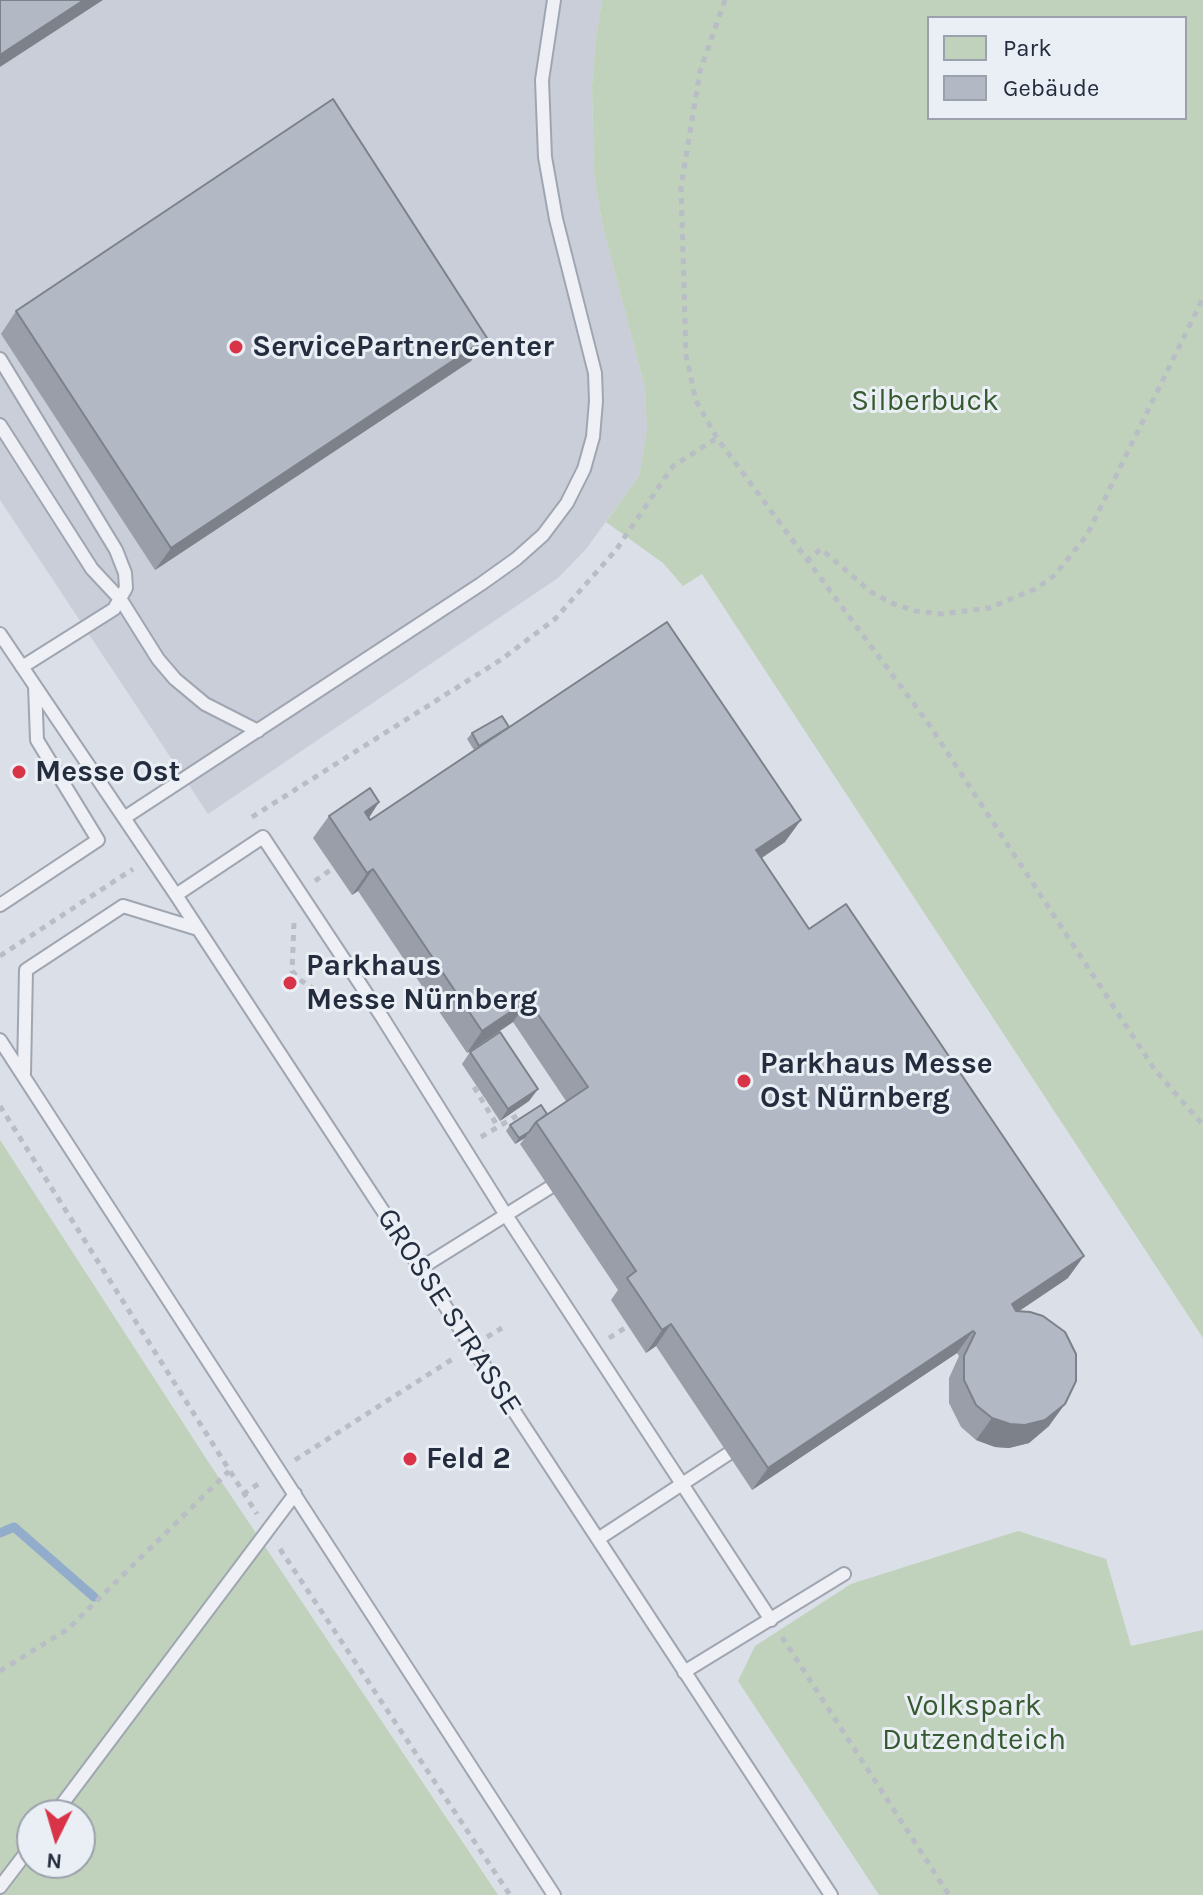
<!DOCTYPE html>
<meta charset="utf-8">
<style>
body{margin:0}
#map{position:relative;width:1203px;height:1895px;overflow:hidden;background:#dbdfe7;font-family:Karla,sans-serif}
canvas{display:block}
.legend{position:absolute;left:927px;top:16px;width:260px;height:104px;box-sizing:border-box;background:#eaeef5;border:2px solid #9ba1ac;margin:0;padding:10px 14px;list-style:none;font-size:24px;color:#242d3e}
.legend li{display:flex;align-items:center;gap:16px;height:40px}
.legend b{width:40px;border:2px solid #9ba1ac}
.north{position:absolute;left:16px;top:1799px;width:80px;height:80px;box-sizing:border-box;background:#eaeef5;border:2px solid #9ba1ac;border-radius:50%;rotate:185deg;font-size:22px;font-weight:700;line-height:32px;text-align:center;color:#242d3e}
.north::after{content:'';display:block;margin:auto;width:28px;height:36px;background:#d93347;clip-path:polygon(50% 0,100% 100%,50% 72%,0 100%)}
</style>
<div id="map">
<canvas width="1203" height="1895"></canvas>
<ul class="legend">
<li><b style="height:22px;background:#c0d2bb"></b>Park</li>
<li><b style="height:22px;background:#b2b8c4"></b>Gebäude</li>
</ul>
<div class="north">N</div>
</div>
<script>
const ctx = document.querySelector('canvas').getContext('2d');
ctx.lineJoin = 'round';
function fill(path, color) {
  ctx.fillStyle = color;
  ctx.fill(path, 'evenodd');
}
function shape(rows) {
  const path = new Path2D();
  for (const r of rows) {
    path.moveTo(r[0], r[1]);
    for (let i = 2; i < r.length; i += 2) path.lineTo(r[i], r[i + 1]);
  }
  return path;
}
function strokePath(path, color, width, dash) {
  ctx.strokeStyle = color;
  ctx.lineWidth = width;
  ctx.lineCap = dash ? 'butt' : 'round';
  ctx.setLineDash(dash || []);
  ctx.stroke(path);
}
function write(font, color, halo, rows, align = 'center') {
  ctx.font = font + ' Karla,sans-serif';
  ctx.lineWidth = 6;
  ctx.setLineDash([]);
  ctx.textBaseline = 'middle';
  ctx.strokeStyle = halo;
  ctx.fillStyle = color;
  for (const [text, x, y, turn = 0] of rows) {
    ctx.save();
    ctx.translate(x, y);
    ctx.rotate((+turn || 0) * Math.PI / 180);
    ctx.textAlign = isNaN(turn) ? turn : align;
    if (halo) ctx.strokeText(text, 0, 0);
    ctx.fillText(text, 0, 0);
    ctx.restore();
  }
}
fill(shape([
 [0,0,602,0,596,38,592,86,594,174,602,223,645,388,647,430,639,476,586,549,558,578,208,814,0,500]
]), '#c9ced9');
fill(shape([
 [602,0,1203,0,1203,1338,702,574,683,586,663,563,606,522,639,476,647,430,645,388,602,223,594,174,592,86,596,38],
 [929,18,1185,18,1185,118,929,118],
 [0,1140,209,1463,498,1895,0,1895],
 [32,1815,80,1815,80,1863,32,1863],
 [1018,1531,1106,1559,1131,1646,1203,1630,1203,1895,879,1895,738,1681,755,1646,851,1584]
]), '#c0d2bb');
strokePath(shape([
 [0,1533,14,1527,94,1597]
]), '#92accb', 9);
const service = shape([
 [0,359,116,550,125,573,126,588,114,609,22,667],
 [0,425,92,569,121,600,158,659,175,679,205,704,258,731],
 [0,634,176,895,831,1895],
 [124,818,481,584,516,559,543,535,567,503,584,469,593,437,596,401,595,373,556,219,545,157,542,80,554,0],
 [176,895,263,837,382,1017,506,1215,771,1620],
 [0,905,98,840,37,740,35,686],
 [0,1040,554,1895],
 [24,1074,26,970,123,906,198,929],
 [421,1268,549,1188],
 [598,1539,728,1454],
 [684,1672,844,1574],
 [54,1815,295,1494],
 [0,1887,32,1845]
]);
strokePath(service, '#a0a6b1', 16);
strokePath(shape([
 [725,0,700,71,681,187,686,355,696,401,717,438,928,723,1155,1070,1203,1125],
 [806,561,821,549,871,592,894,604,916,611,941,614,989,608,1035,589,1054,576,1087,535,1203,298],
 [252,817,502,659,555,619,616,550,673,466,717,438],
 [315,881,333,868],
 [294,923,292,971,300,980,317,991,348,1003],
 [0,956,133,869],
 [474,1087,498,1127],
 [0,1106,257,1514],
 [481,1137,518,1115],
 [487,1337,502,1328],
 [609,1338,628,1326],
 [295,1460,454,1358],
 [243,1494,263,1481],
 [280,1549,510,1895],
 [782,1637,949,1895],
 [0,1671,68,1629,229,1471]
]), '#b9bdc5', 5, [6, 6]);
strokePath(service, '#eef0f5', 12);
fill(shape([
 [16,311,487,338,471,361,155,570,1,334],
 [509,727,785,842,762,858,809,929,1068,1278,1019,1311,1049,1426,1029,1443,1009,1448,995,1447,976,1440,961,1427,949,1403,949,1378,959,1356,957,1353,752,1490,656,1346,646,1353,611,1300,618,1290,520,1144,525,1138,515,1144,506,1131,510,1125,547,1114,566,1101,513,1022,467,1053,358,891,352,895,313,838,329,816,379,802,369,818,370,820,474,750,467,739,472,733],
 [470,1052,538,1089,529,1101,500,1121,462,1064]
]), '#999ea9');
fill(shape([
 [84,0,103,0,0,67,0,55],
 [487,338,471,361,155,570,171,548],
 [379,802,364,825,365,812],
 [801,820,785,842,740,872,756,850],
 [373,869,358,891,352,895,367,873],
 [528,1000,513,1022,467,1053,482,1031],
 [538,1089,529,1101,500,1121,508,1109],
 [529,1132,525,1138,515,1144,519,1138],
 [1084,1256,1068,1278,997,1326,1012,1304],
 [671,1324,656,1346,646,1353,662,1330],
 [973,1331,957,1353,752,1490,768,1468],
 [1065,1404,1049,1426,1029,1443,1009,1448,995,1447,976,1440,992,1418]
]), '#7d8189');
const building = shape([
 [0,0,84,0,0,55,0,0],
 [333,99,487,338,171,548,16,311,333,99],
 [667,622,801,820,756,850,809,929,846,904,1084,1256,1012,1304,1016,1311,1030,1312,1043,1316,1065,1332,1076,1354,1076,1381,1065,1404,1045,1420,1025,1425,1010,1424,992,1418,976,1405,964,1380,964,1356,975,1333,973,1331,768,1468,671,1324,662,1330,644,1303,627,1278,636,1271,536,1122,588,1087,528,1000,482,1031,373,869,367,873,329,816,370,788,379,802,365,812,370,820,667,622],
 [502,716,509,727,479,746,472,733,502,716],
 [500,1032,538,1089,508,1109,470,1052,500,1032],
 [541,1105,547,1114,536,1122,529,1132,519,1138,510,1125,541,1105]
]);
fill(building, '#b2b8c4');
strokePath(building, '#7d8189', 2);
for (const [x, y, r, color] of [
 [236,347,8,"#d93347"],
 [19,772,8,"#d93347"],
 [290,983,8,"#d93347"],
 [744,1081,8,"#d93347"],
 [410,1459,8,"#d93347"]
]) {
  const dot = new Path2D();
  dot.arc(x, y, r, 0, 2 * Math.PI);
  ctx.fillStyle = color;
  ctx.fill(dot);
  strokePath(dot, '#eaeef5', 3);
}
write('bold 30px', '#242d3e', '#eaeef5', [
 ["ServicePartnerCenter",252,347],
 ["Messe Ost",35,772],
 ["Parkhaus",306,966],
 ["Messe Nürnberg",306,1000],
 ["Parkhaus Messe",760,1064],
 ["Ost Nürnberg",760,1098],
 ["Feld 2",426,1459]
], 'left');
write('30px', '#375b30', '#eaeef5', [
 ["Silberbuck",925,401],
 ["Volkspark",974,1706],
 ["Dutzendteich",974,1740]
]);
write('30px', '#242d3e', '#eaeef5', [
 ["GROSSE STRASSE",449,1312,57]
]);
</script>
